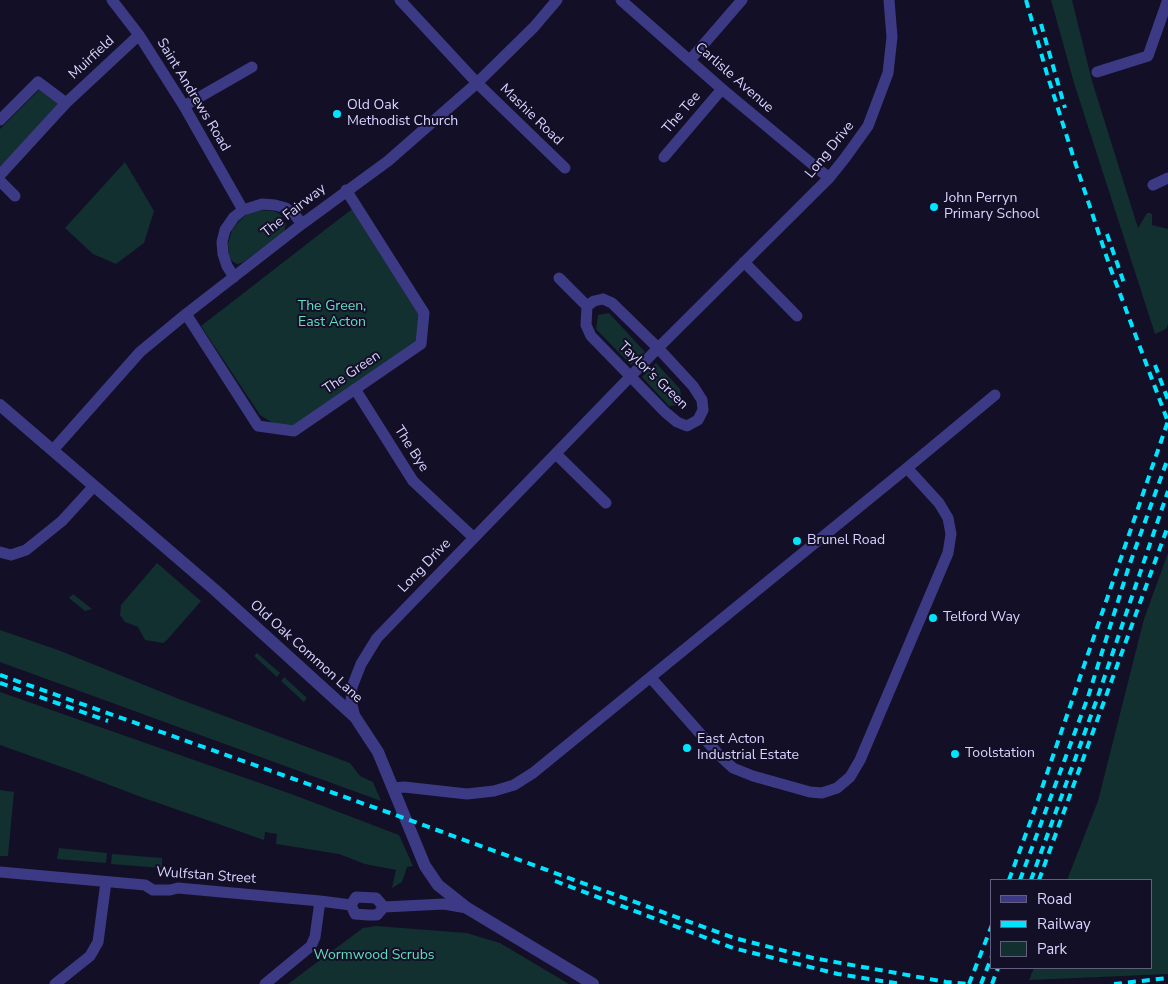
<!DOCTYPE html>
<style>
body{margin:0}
#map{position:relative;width:1168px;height:984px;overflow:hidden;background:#130f26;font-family:"Nunito Sans",sans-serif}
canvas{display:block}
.legend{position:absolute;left:990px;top:879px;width:162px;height:90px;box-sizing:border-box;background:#130f26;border:1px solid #625e7d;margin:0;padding:6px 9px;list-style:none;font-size:15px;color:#d9d4ff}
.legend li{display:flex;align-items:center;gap:10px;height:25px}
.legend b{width:25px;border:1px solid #625e7d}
</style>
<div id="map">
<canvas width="1168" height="984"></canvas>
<ul class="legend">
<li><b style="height:6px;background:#3d3a85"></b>Road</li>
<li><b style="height:6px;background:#00e5ff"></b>Railway</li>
<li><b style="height:14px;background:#12302f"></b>Park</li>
</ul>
</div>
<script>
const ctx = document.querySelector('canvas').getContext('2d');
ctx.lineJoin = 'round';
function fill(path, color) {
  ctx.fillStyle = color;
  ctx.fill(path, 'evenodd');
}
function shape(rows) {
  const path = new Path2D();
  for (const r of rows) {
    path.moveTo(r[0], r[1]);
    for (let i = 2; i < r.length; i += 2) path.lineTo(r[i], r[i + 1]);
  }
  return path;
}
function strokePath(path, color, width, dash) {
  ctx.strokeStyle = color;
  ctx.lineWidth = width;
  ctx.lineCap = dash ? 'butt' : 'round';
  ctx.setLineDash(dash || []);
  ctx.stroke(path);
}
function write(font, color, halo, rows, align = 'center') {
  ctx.font = font + ' "Nunito Sans",sans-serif';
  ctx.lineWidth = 4;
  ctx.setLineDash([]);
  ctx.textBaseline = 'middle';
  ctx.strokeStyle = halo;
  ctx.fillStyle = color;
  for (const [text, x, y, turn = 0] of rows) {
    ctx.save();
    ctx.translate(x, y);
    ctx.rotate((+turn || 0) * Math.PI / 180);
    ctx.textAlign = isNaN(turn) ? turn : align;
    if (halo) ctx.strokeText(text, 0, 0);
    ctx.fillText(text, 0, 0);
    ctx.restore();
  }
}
fill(shape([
 [1051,0,1072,0,1092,81,1138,228,1147,213,1150,213,1152,214,1152,225,1168,229,1168,325,1166,329,1155,334,1074,83],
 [39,90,60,104,0,167,0,129],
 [125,162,154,211,144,243,116,264,93,254,65,228],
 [352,209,421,318,419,344,294,426,279,427,260,415,201,326],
 [260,210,274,211,280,214,286,224,284,232,242,263,237,264,232,261,229,256,228,244,232,230,240,220,250,212],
 [609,313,645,352,631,365,596,329,598,315],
 [656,363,680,389,683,405,669,406,642,377],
 [1168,553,1168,974,1029,980,1034,968,1152,968,1152,880,1067,880,1098,801,1144,619],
 [157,563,201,601,167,640,163,643,145,640,138,627,125,622,120,615,121,605],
 [73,594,92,609,85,611,69,598],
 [0,630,58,650,179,699,350,763,360,776,373,782,381,801,0,662],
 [257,653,280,673,277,677,254,656],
 [284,677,307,698,304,702,281,681],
 [0,692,294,795,399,835,413,866,407,867,402,882,392,888,396,870,365,864,339,854,276,844,277,834,265,832,264,840,141,797,73,771,0,745],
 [0,790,14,792,8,856,0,856],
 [59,848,107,853,106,863,57,859],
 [112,854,162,858,162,868,111,864],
 [376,926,467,933,483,938,500,943,569,984,288,984,363,928]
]), '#12302f');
strokePath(shape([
 [112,0,139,35,184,106,243,210],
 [400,0,477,83,565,168],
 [621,0,722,89,829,178],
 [690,60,742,0],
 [1097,72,1148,56,1167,2],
 [184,106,252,67],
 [0,120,38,82,66,103],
 [664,157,722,89],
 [0,175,66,103,139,35],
 [0,181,15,196],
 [1153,185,1168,178],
 [744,262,797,316],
 [234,277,227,266,223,254,222,242,225,230,234,217,243,210,262,204,275,205,286,208,295,215,302,224],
 [559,278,587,306],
 [603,299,612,303,658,348,693,386,702,400,703,410,698,420,687,426,677,422,665,412,591,336,586,325,587,306,594,301,603,299],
 [186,314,258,426,294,431,421,344,424,313,346,190],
 [355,389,413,481,473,537],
 [53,450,140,352,186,314,302,224,388,161,477,83,534,27,557,0],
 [556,454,606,503],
 [0,552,11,555,26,550,62,521,94,486],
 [651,678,720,756,733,768,753,776,810,792,822,793,837,788,850,777,860,760,948,553,951,534,948,518,939,503,907,468],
 [355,717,351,701,352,687,361,664,377,638,658,348,829,178,845,158,868,126,888,73,892,37,889,0],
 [393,788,404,787,467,794,494,791,514,785,533,773,907,468,995,395],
 [0,872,145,885,153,890,170,890,178,888,320,901,351,905],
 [351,905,355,914,368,915,377,915,384,907,444,904,467,908],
 [351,905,356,897,376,898,384,907],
 [55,984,90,956,98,942,106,882],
 [265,984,311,946,315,937,320,901]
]), '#3d3a85', 11);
strokePath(shape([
 [0,405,215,590,355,717,378,752,425,866,438,885,467,908,593,984]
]), '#3d3a85', 12);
strokePath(shape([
 [1026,0,1047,74,1075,162,1110,267,1168,422],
 [1041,24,1065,108],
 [1107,234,1125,286],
 [1155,365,1168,400],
 [0,675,390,813,734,938,813,958,946,982,967,984],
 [0,683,108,721],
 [1009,880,1031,820,1168,421],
 [1020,880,1088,697,1129,566,1168,458],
 [1031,880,1097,699,1168,491],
 [1039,880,1168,526],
 [555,881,733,948,838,974,901,984],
 [969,984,992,925],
 [981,984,992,956],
 [992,984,998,968],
 [1114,984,1168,978]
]), '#00e5ff', 4, [8, 6]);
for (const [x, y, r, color] of [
 [337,114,5,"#00e5ff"],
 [934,207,5,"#00e5ff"],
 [797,541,5,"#00e5ff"],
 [933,618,5,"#00e5ff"],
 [687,748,5,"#00e5ff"],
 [955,754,5,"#00e5ff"]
]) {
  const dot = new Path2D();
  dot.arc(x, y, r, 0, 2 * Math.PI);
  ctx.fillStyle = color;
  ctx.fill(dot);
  strokePath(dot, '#130f26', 2);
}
write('14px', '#d9d4ff', '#130f26', [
 ["Muirfield",92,58,-43],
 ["Carlisle Avenue",734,78,41],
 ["Saint Andrews Road",193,95,59],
 ["The Tee",682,113,-49],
 ["Mashie Road",531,115,44],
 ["Long Drive",830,150,-51],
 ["The Fairway",294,211,-38],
 ["The Green",352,373,-34],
 ["Taylor's Green",653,376,44],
 ["The Bye",411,449,57],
 ["Long Drive",425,566,-46],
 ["Old Oak Common Lane",306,652,42],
 ["Wulfstan Street",206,876,4]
]);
write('14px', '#d9d4ff', '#130f26', [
 ["Old Oak",347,106],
 ["Methodist Church",347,122],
 ["John Perryn",944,199],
 ["Primary School",944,215],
 ["Brunel Road",807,541],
 ["Telford Way",943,618],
 ["East Acton",697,740],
 ["Industrial Estate",697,756],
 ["Toolstation",965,754]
], 'left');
write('14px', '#5fe0c0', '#130f26', [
 ["The Green,",332,307],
 ["East Acton",332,323],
 ["Wormwood Scrubs",374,956]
]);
</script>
